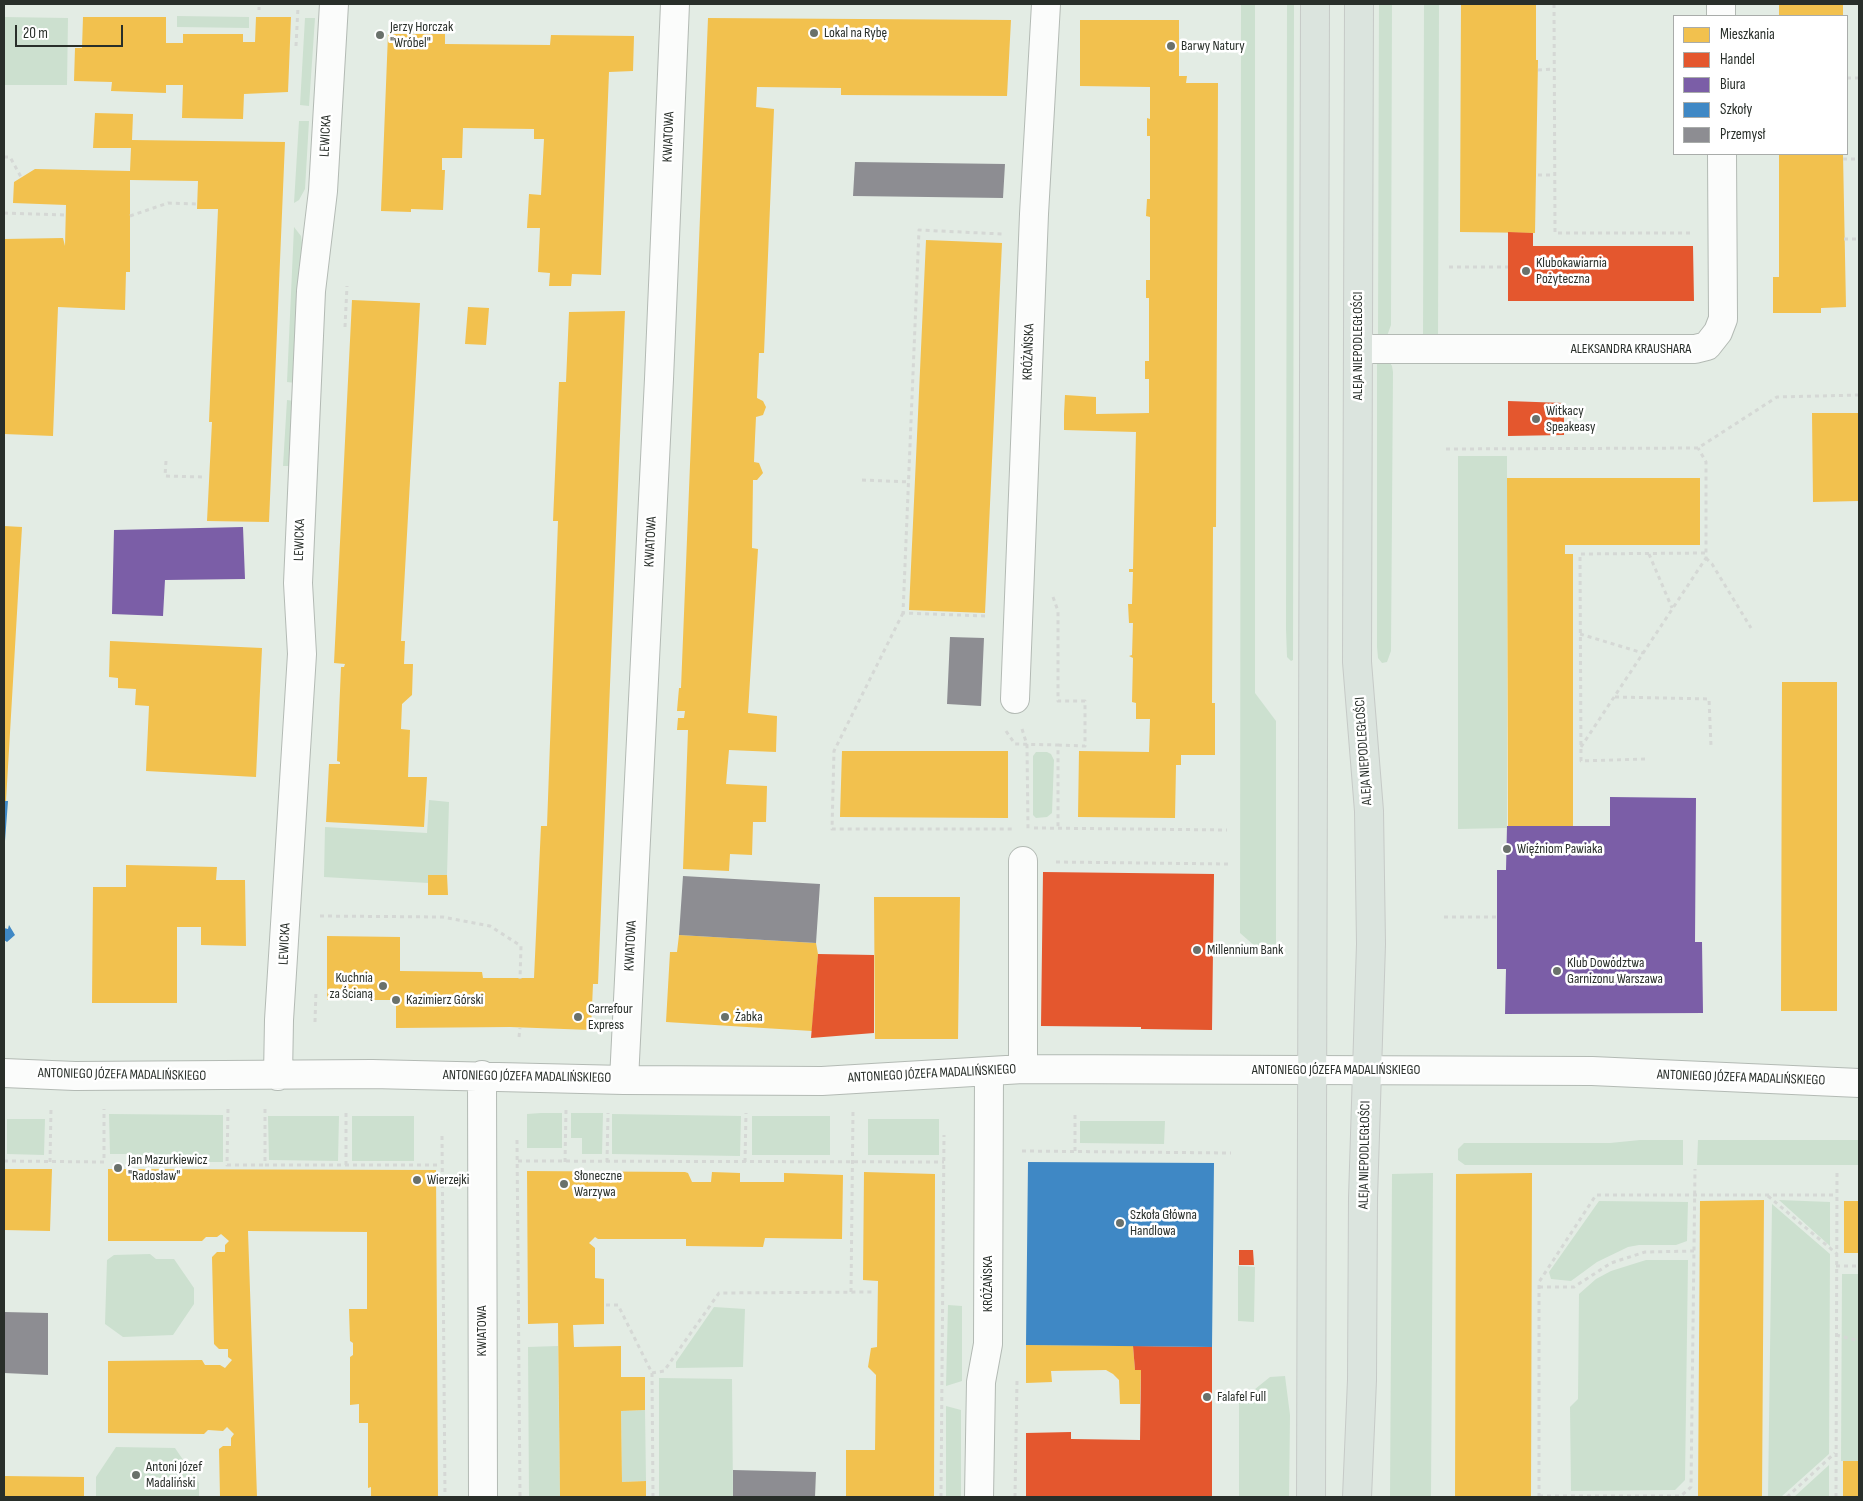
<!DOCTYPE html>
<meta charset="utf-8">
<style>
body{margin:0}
#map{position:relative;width:1863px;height:1501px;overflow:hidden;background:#e3ece4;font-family:"Sofia Sans Condensed",sans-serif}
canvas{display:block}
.frame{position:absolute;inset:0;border:5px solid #292f2a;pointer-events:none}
.legend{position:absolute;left:1673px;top:15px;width:175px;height:140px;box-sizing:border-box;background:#fff;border:1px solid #a9acaa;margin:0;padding:6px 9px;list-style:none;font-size:15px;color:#292f2a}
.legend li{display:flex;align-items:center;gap:10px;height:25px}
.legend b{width:25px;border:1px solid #a9acaa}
.scale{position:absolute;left:15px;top:25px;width:108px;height:22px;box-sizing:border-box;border:2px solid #292f2a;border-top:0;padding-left:6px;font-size:15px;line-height:18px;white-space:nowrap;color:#292f2a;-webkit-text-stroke:4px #fff;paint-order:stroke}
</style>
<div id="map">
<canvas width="1863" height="1501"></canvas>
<div class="frame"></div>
<ul class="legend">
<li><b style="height:14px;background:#f2c14e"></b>Mieszkania</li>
<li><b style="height:14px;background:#e4572e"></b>Handel</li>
<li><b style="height:14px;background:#7b5ea7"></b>Biura</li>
<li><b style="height:14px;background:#3f88c5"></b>Szkoły</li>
<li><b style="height:14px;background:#8d8d92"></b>Przemysł</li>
</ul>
<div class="scale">20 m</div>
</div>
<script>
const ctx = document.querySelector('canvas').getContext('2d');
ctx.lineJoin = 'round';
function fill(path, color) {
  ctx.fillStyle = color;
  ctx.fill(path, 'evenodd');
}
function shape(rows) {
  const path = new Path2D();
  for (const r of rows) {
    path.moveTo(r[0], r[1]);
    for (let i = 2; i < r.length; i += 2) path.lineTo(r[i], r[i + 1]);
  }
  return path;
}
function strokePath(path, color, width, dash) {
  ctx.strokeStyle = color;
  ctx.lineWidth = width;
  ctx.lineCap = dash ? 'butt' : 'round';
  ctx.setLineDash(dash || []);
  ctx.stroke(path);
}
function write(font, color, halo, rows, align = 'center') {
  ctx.font = font + ' "Sofia Sans Condensed",sans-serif';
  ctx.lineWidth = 5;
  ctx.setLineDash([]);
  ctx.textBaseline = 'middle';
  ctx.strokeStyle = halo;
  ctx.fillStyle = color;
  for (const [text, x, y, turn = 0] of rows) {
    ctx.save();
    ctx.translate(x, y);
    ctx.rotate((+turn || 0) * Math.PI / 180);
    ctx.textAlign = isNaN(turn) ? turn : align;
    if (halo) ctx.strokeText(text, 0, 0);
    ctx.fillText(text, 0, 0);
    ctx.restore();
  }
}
fill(shape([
 [1241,4,1255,4,1255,693,1276,721,1276,947,1256,947,1240,933],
 [1287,4,1294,4,1293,660,1291,661,1287,657,1286,629],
 [1379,4,1392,4,1391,325,1387,336,1381,338,1378,334],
 [1424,4,1439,4,1438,337,1423,337],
 [177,16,249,17,249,28,177,27],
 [4,17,68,18,67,85,4,85],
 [305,18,315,18,309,106,300,105],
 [299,121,309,121,305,189,299,200,294,203],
 [294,227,301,236,302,243,295,383,287,382],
 [1377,361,1389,361,1392,366,1393,372,1391,651,1387,662,1382,663,1378,658,1377,647],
 [287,400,294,401,291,466,283,466],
 [1458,456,1507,456,1507,828,1458,829],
 [1036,752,1047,752,1051,754,1054,760,1052,813,1047,817,1036,818,1033,815,1033,756],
 [429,800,449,802,447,875,428,875,428,883,324,877,325,827,427,833],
 [541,1113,562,1113,562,1148,527,1148,527,1114],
 [571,1113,603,1113,602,1154,582,1154,582,1138,571,1138],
 [109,1114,223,1115,223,1162,127,1162,127,1154,110,1154],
 [612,1114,741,1116,740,1156,612,1154],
 [268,1116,339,1116,338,1161,269,1160],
 [352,1116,414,1116,414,1161,352,1161],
 [752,1116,830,1116,830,1155,752,1155],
 [7,1119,45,1119,44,1155,7,1154],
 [868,1119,939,1119,939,1155,868,1155],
 [1080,1121,1165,1121,1164,1144,1080,1143],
 [1640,1140,1683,1140,1683,1165,1465,1165,1458,1160,1458,1149,1464,1143,1610,1143],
 [1698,1140,1859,1140,1859,1165,1697,1165],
 [1433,1173,1431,1497,1390,1497,1392,1174],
 [1779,1200,1830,1202,1830,1246],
 [1599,1201,1688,1202,1687,1241,1676,1245,1639,1245,1628,1247,1597,1262,1571,1281,1551,1279,1549,1272],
 [1772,1204,1830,1254,1829,1454,1781,1497,1768,1497],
 [150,1254,156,1259,174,1259,194,1288,194,1304,173,1335,123,1337,105,1324,107,1260,114,1255],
 [1646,1260,1688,1260,1685,1480,1675,1490,1571,1491,1570,1407,1578,1399,1579,1294,1596,1279,1611,1271],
 [1238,1266,1255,1267,1254,1322,1238,1321],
 [1842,1274,1859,1274,1859,1461,1841,1461],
 [948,1305,962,1306,962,1381,946,1386],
 [714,1307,745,1309,743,1367,676,1368,676,1362],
 [558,1346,560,1497,529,1497,528,1347],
 [1285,1376,1290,1415,1289,1497,1239,1497,1239,1402,1270,1377],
 [659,1378,732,1379,733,1497,659,1497],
 [946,1406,961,1410,961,1497,946,1497],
 [645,1410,646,1481,622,1482,621,1411],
 [116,1447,175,1448,199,1483,199,1497,96,1497,96,1477],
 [1829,1465,1829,1497,1794,1497]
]), '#cce0cf');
fill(shape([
 [1461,4,1536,4,1536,60,1538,60,1535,233,1460,232],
 [1779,4,1843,4,1843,16,1779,16],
 [83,17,166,17,166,43,183,43,183,34,243,34,243,42,255,42,256,17,291,17,288,92,244,94,243,119,182,118,183,85,166,85,166,93,111,91,112,82,74,81,75,48,82,48],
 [708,18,1011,20,1007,96,841,95,841,88,757,87,756,107,774,109,764,353,759,353,757,398,763,401,766,407,763,415,756,417,755,438,754,462,759,463,763,473,757,480,753,480,752,548,758,549,748,713,777,716,776,752,729,750,726,784,767,786,766,822,753,822,752,855,730,854,729,871,683,869,688,730,677,730,678,718,684,718,685,711,677,711,679,688,681,688],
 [1080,20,1179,20,1179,76,1187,76,1186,83,1218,83,1216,527,1213,527,1212,703,1215,703,1215,755,1181,755,1181,765,1176,765,1175,818,1078,817,1079,751,1149,752,1150,719,1136,719,1136,703,1132,702,1133,658,1129,656,1132,655,1133,623,1129,623,1128,604,1132,604,1133,572,1129,572,1129,569,1133,569,1136,432,1064,430,1064,414,1065,395,1096,397,1096,414,1149,413,1149,379,1145,379,1145,361,1149,361,1149,298,1146,298,1146,280,1150,280,1150,217,1146,216,1147,199,1150,199,1150,136,1147,136,1147,118,1150,119,1150,87,1080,86],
 [388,34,445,34,445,44,550,45,551,35,634,36,633,71,609,72,601,275,572,274,571,286,549,286,550,273,538,272,540,228,527,228,529,194,541,195,544,139,534,139,534,129,463,128,462,158,442,158,442,170,445,170,443,210,411,209,411,212,381,211],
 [95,113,133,114,132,140,285,142,269,522,207,521,212,422,209,422,218,209,197,209,198,181,130,180,130,272,126,272,125,310,58,307,53,436,4,434,4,239,63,238,65,246,66,205,13,203,14,182,35,169,130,171,131,148,93,148],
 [1779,154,1843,154,1846,307,1821,308,1821,313,1773,313,1773,277,1779,277],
 [926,240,1002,243,985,613,909,610],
 [352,300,420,303,401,641,405,641,404,664,413,664,412,695,402,704,401,729,410,730,408,777,427,777,424,827,326,822,329,764,340,764,340,762,337,761,341,667,344,667,345,664,334,663],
 [468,307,489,308,486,345,465,344],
 [625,311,598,984,593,984,591,1030,510,1027,396,1028,396,1000,327,1000,327,936,400,937,400,971,482,972,483,978,534,978,541,826,547,826,558,521,553,521,559,382,566,382,569,312],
 [1812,413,1859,413,1859,501,1813,502],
 [1507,478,1700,478,1700,545,1565,545,1565,554,1573,554,1573,827,1508,826],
 [4,526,22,527,6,801,4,801],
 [110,641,262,648,256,777,146,771,149,706,135,705,136,689,118,688,118,678,109,677],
 [1782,682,1837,682,1837,1011,1781,1011],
 [842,751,1008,751,1008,818,840,817],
 [126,865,217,867,216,880,245,880,246,946,201,945,201,927,177,927,177,1003,92,1003,93,887,126,887],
 [428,875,447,875,448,895,428,895],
 [874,897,960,897,958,1039,875,1039],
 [679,935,816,943,818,954,812,1031,666,1022,670,952,677,952],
 [4,1169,52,1169,50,1231,4,1230],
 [108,1169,436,1170,438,1497,371,1497,371,1487,368,1488,368,1423,359,1423,359,1404,350,1405,350,1357,353,1355,353,1343,350,1341,349,1309,367,1309,367,1232,248,1231,257,1497,220,1497,219,1449,223,1446,231,1446,231,1438,234,1434,227,1427,223,1431,208,1430,204,1434,108,1433,108,1361,202,1360,205,1365,220,1365,225,1368,232,1360,228,1357,228,1349,219,1349,214,1344,212,1257,217,1252,225,1252,225,1245,229,1241,221,1234,217,1237,206,1237,202,1241,108,1241],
 [527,1171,685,1172,688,1173,692,1182,711,1182,712,1172,740,1173,740,1182,784,1182,784,1173,843,1175,842,1239,765,1238,763,1247,686,1246,686,1239,598,1239,595,1237,589,1243,595,1248,595,1278,604,1279,604,1324,573,1325,574,1347,621,1346,621,1377,645,1377,645,1410,621,1411,622,1482,646,1481,646,1497,560,1497,558,1323,528,1324],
 [864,1172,935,1174,934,1497,846,1497,846,1450,875,1450,876,1375,868,1367,871,1348,877,1347,878,1281,863,1280],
 [1532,1173,1531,1497,1455,1497,1456,1174],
 [1764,1200,1762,1497,1698,1497,1700,1201],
 [1844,1201,1859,1201,1859,1253,1844,1253],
 [1026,1345,1133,1346,1135,1370,1141,1370,1140,1404,1120,1404,1119,1380,1113,1374,1106,1370,1051,1371,1052,1382,1026,1383],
 [1843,1461,1859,1461,1859,1497,1843,1497],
 [4,1476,84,1477,84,1497,4,1497]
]), '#f2c14e');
fill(shape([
 [1508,232,1533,233,1533,246,1693,246,1694,301,1508,301],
 [1508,401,1564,403,1564,435,1508,436],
 [1043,872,1214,874,1212,1030,1141,1029,1141,1027,1041,1026],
 [818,954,874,955,874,1033,811,1038],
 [1239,1250,1253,1250,1254,1265,1239,1265],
 [1133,1346,1212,1347,1212,1497,1026,1497,1026,1433,1071,1432,1071,1439,1140,1440,1141,1370,1135,1370]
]), '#e4572e');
fill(shape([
 [243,527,245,579,165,580,163,616,112,614,114,530],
 [1610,797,1696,798,1695,942,1702,942,1703,1013,1505,1014,1506,969,1497,969,1497,870,1506,870,1507,826,1610,826]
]), '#7b5ea7');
fill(shape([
 [4,801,8,801,5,841,4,841],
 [9,925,15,935,7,942,4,940,4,928,8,929],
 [1028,1162,1214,1163,1212,1347,1026,1345]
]), '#3f88c5');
fill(shape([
 [855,162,1005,164,1003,198,853,196],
 [950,637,984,638,981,706,947,704],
 [683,876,820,884,816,943,679,935],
 [4,1312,48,1313,48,1375,4,1373],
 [733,1470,816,1472,815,1497,733,1497]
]), '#8d8d92');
const minor = shape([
 [1721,4,1721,16],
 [1358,349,1695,349,1707,346,1718,332,1723,319,1722,154],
 [1015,699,1034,214,1046,4],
 [1023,1069,1023,861],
 [4,1073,75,1076,372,1074,624,1080,822,1081,1023,1069,1592,1071,1859,1083],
 [482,1075,483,1497],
 [278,1076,279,1020,302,654,298,583,311,291,323,191,334,4],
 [624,1080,659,379,675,4],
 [979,1497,981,1382,988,1344,989,1071]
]);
const major = shape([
 [1311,1497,1315,4],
 [1357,1497,1362,1380,1363,1198,1371,944,1369,811,1357,662,1359,4]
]);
strokePath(minor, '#b3bab4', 30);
strokePath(major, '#c6cac7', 30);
strokePath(shape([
 [1554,4,1555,233,1690,233],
 [259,7,259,10],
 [296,46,298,7],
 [1538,70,1554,69],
 [1847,78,1859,78],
 [4,157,10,157,21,177],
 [1843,159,1859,159],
 [1538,175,1554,175],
 [4,213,66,215],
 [130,216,168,203,197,204],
 [1844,239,1859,239],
 [1449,267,1508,267],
 [345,327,347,286],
 [1446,449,1698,448,1777,397,1859,395],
 [166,461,165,476,204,477],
 [862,480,909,482],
 [1649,554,1672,608],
 [1706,558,1712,564,1751,628],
 [1053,597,1058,611,1058,701,1085,701,1085,746,1058,745],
 [903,613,834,751,832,829,1013,829],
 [985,616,903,613,919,230,1002,234],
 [1580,634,1643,653],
 [1615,697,1709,699,1711,746],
 [1022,729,1027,745,1028,829],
 [1006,731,1015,744,1058,745,1058,828],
 [1581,747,1706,558,1706,462,1698,448],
 [1645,759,1581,761,1580,554,1706,553],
 [1034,828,1227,830],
 [1056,862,1230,864],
 [320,916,443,917,490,926,521,946,520,979],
 [1444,917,1497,917],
 [315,1022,316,991],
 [519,1037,520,1028],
 [228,1109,227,1165,265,1165],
 [265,1109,265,1165,441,1165],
 [442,1136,445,1497],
 [517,1140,520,1497],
 [1022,1151,1231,1153],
 [1075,1151,1075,1115],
 [4,1161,104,1162,104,1109],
 [518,1161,944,1162],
 [50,1162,51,1108],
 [565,1162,566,1110],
 [607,1162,608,1113],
 [745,1162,746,1113],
 [346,1165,346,1109],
 [1768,1196,1837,1254],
 [1836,1266,1859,1266],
 [1539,1287,1574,1287,1611,1263,1645,1252,1694,1251],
 [851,1292,853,1111],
 [606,1305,618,1305,652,1373,653,1497],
 [1836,1335,1859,1341],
 [652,1373,664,1371,719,1293,873,1292],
 [1539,1496,1681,1496,1691,1487,1695,1169],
 [941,1497,944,1135],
 [1015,1497,1017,1380],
 [1539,1497,1539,1282,1596,1195,1836,1195],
 [1787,1497,1835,1453],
 [1836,1497,1837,1169]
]), '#d5d8d5', 3, [4, 4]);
strokePath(minor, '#fbfcfb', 28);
strokePath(major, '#dbe4de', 28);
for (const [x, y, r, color] of [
 [814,33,5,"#6a716b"],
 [380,35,5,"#6a716b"],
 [1171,46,5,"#6a716b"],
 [1526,271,5,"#6a716b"],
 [1536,419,5,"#6a716b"],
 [1507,849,5,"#6a716b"],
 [1197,950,5,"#6a716b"],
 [1557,971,5,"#6a716b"],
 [383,986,5,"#6a716b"],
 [396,1000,5,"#6a716b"],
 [578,1017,5,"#6a716b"],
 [725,1017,5,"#6a716b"],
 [118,1168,5,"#6a716b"],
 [417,1180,5,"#6a716b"],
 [564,1184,5,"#6a716b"],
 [1120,1223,5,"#6a716b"],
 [1207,1397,5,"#6a716b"],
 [136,1475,5,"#6a716b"]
]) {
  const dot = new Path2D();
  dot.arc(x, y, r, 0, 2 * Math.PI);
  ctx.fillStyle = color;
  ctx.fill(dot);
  strokePath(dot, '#fff', 2);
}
write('14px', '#292f2a', '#fff', [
 ["Jerzy Horczak",390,27],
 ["\"Wróbel\"",390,43],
 ["Lokal na Rybę",824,33],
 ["Barwy Natury",1181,46],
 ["Klubokawiarnia",1536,263],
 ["Pożyteczna",1536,279],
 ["Witkacy",1546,411],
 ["Speakeasy",1546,427],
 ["Więźniom Pawiaka",1517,849],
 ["Millennium Bank",1207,950],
 ["Klub Dowództwa",1567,963],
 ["Garnizonu Warszawa",1567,979],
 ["Kuchnia",373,978,"right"],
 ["za Ścianą",373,994,"right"],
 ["Kazimierz Górski",406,1000],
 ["Carrefour",588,1009],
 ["Express",588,1025],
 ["Żabka",735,1017],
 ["Jan Mazurkiewicz",128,1160],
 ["\"Radosław\"",128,1176],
 ["Słoneczne",574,1176],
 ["Warzywa",574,1192],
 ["Wierzejki",427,1180],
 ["Szkoła Główna",1130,1215],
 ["Handlowa",1130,1231],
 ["Falafel Full",1217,1397],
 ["Antoni Józef",146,1467],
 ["Madaliński",146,1483]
], 'left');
write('14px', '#292f2a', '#fff', [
 ["LEWICKA",326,136,-87],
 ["KWIATOWA",669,137,-88],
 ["ALEJA NIEPODLEGŁOŚCI",1358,346,-90],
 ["ALEKSANDRA KRAUSHARA",1631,349],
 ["KRÓŻAŃSKA",1029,352,-88],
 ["LEWICKA",300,540,-88],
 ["KWIATOWA",651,542,-87],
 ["ALEJA NIEPODLEGŁOŚCI",1364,751,-94],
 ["LEWICKA",285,944,-87],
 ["KWIATOWA",631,946,-87],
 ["ANTONIEGO JÓZEFA MADALIŃSKIEGO",1336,1070],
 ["ANTONIEGO JÓZEFA MADALIŃSKIEGO",932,1074,-3],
 ["ANTONIEGO JÓZEFA MADALIŃSKIEGO",122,1075,1],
 ["ANTONIEGO JÓZEFA MADALIŃSKIEGO",527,1077,1],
 ["ANTONIEGO JÓZEFA MADALIŃSKIEGO",1741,1078,2],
 ["ALEJA NIEPODLEGŁOŚCI",1365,1155,-89],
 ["KRÓŻAŃSKA",988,1284,-90],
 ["KWIATOWA",482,1331,-90]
]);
</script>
